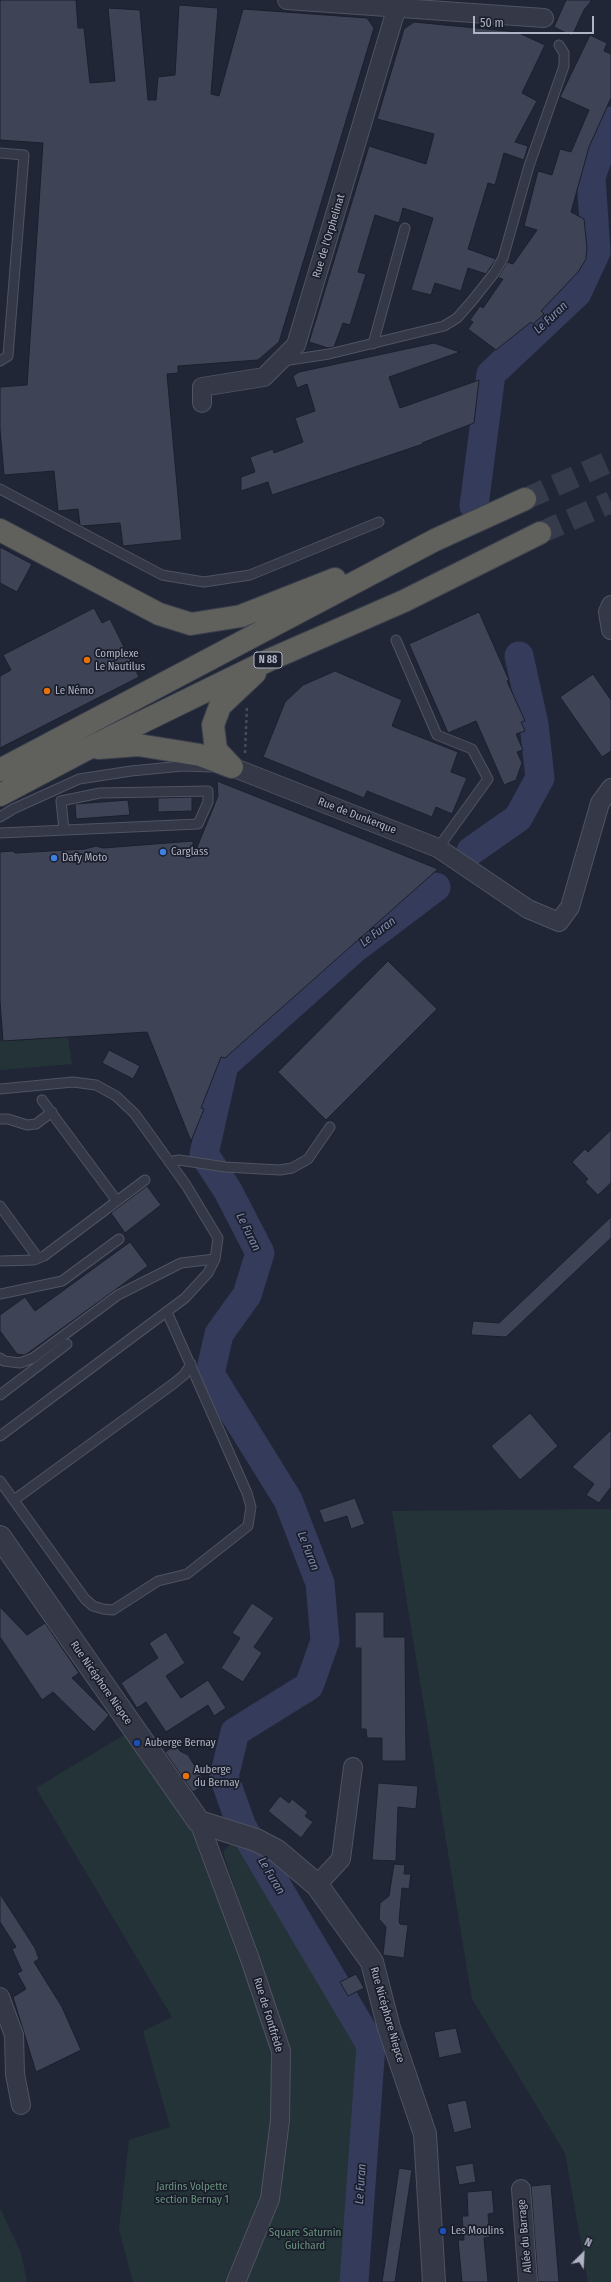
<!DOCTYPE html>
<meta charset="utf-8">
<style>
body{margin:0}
#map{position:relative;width:611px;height:2282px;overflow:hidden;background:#212636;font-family:"Fira Sans Condensed",sans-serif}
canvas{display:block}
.north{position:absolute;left:563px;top:2234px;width:40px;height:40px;-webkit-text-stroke:3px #1a1e2b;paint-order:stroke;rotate:24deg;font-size:11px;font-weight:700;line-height:16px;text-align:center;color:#afb3c3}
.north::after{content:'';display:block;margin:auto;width:14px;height:18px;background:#afb3c3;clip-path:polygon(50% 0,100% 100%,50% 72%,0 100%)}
.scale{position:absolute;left:473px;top:16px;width:121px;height:18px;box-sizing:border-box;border:2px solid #afb3c3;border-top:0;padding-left:5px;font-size:12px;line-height:14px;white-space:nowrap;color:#afb3c3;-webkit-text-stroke:3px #1a1e2b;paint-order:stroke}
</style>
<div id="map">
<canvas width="611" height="2282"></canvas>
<div class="north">N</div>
<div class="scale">50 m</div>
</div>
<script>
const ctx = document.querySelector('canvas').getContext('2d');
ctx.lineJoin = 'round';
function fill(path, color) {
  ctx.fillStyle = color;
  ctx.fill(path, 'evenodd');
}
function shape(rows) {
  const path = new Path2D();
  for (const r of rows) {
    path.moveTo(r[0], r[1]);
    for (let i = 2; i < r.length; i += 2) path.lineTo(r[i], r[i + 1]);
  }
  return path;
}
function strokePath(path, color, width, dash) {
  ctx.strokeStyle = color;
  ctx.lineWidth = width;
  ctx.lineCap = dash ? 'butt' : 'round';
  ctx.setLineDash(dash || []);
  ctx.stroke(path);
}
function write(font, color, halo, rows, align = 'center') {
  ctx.font = font + ' "Fira Sans Condensed",sans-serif';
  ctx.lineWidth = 3.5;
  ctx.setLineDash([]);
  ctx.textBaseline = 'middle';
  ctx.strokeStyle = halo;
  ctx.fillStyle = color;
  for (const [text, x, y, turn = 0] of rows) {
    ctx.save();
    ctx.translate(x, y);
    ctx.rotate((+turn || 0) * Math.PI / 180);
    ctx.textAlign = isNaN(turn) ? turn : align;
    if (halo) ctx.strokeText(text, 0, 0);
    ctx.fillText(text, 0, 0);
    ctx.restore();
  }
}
fill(shape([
 [68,1037,72,1064,0,1070,0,1041],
 [611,1509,611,2282,588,2282,565,2153,472,1999,392,1511],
 [129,1732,192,1824,230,1918,270,2048,273,2116,263,2202,228,2282,133,2282,119,2230,129,2140,170,2127,143,2031,172,2017,36,1788],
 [232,1843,241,1845,280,1904,337,2000,340,2013,350,2023,365,2054,343,2282,243,2282,252,2261,285,2046,223,1852],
 [0,2208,21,2253,27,2282,0,2282]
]), '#243338');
strokePath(shape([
 [474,506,491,374,577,293,596,252,591,177,611,121],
 [471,851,518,818,540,778,534,724,519,656],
 [354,2282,371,2045,242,1827,224,1777,235,1732,309,1686,325,1641,320,1583,288,1500,210,1374,219,1334,247,1295,260,1253,228,1191,204,1154,224,1065,354,949,436,887]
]), '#343b5b', 29);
const building = shape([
 [0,0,76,0,78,28,84,28,90,83,115,81,108,8,140,10,148,100,156,100,158,77,175,75,179,5,218,8,211,94,219,96,243,9,367,18,374,28,279,342,258,360,178,366,178,373,167,374,182,540,123,546,120,523,82,526,80,525,78,509,58,511,54,471,4,475,0,429,0,387,27,385,43,143,0,140,0,0],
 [566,0,592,0,584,10,572,36,554,27,566,0],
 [414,22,517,32,545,45,522,93,537,101,515,142,528,146,524,160,504,153,495,185,488,183,468,249,496,259,486,274,468,268,461,291,435,283,431,295,411,290,433,218,403,208,399,223,375,215,358,272,366,274,350,325,343,323,334,347,328,348,309,342,369,146,426,164,434,134,377,119,404,29,414,22],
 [590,35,607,43,604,51,611,54,611,98,589,147,571,212,584,219,587,248,586,259,578,272,541,311,544,314,533,324,531,322,496,350,468,329,473,322,470,320,480,306,483,308,503,279,498,278,507,262,513,264,537,230,524,226,538,171,552,175,560,149,571,152,589,110,560,97,590,35],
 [434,343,460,352,389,377,400,408,479,380,474,423,422,443,423,444,272,495,268,482,241,491,241,477,255,472,250,457,273,449,274,453,303,442,295,418,315,411,307,384,297,388,293,376,299,372,434,343],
 [0,547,32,564,17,592,0,583,0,547],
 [94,608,102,623,110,619,139,677,0,748,0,676,11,670,3,655,94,608],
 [479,612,509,680,507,681,525,721,521,722,525,731,516,734,523,750,517,752,522,763,516,780,504,785,476,721,448,733,409,644,479,612],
 [335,671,402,700,392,726,458,752,451,772,467,778,452,814,436,807,432,817,367,791,364,798,263,757,285,702,303,685,335,671],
 [593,674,611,700,611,751,602,757,560,697,593,674],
 [217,781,438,869,225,1058,221,1057,201,1108,204,1109,191,1141,147,1032,3,1041,0,1001,0,852,13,851,15,853,85,849,96,846,103,848,193,841,193,857,218,796,217,781],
 [192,797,192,811,158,812,158,798,192,797],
 [128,800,130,815,76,819,75,804,128,800],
 [388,961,437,1009,326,1120,278,1072,388,961],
 [109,1050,140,1066,133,1079,102,1063,109,1050],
 [611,1130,611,1183,598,1195,585,1182,588,1179,572,1162,585,1149,588,1152,611,1130],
 [147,1186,161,1205,125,1233,111,1213,147,1186],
 [611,1217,611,1238,506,1337,471,1335,473,1321,499,1323,611,1217],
 [130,1242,148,1266,28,1353,24,1355,17,1354,0,1331,0,1315,25,1297,35,1311,130,1242],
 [530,1413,558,1446,520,1480,491,1446,530,1413],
 [611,1430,611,1487,599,1503,586,1495,594,1484,572,1467,611,1430],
 [355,1498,365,1524,351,1529,347,1516,324,1523,319,1510,355,1498],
 [252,1603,274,1618,254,1647,262,1653,243,1682,221,1668,240,1638,232,1633,252,1603],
 [0,1607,27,1635,45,1623,79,1673,72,1678,109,1715,94,1732,53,1692,42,1700,0,1637,0,1607],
 [355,1612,384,1612,384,1637,405,1637,406,1761,382,1761,382,1738,367,1738,366,1729,361,1729,361,1648,355,1648,355,1612],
 [166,1632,185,1663,166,1676,181,1698,208,1680,226,1708,214,1716,208,1705,166,1732,146,1702,137,1708,121,1683,158,1658,149,1643,166,1632],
 [176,1745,180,1751,188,1755,206,1784,193,1792,165,1752,176,1745],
 [378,1783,418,1786,416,1809,398,1807,396,1861,372,1860,378,1783],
 [280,1796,289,1803,292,1799,308,1812,305,1816,313,1822,301,1838,268,1811,280,1796],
 [394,1864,405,1865,404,1874,411,1874,409,1889,402,1888,399,1921,400,1924,408,1925,404,1958,383,1955,386,1927,379,1919,380,1903,389,1896,394,1864],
 [0,1894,35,1948,39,1959,34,1962,62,2007,81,2050,36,2072,13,1997,26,1989,17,1973,22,1971,12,1949,16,1947,0,1922,0,1894],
 [356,1974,364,1988,348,1996,340,1982,356,1974],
 [456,2028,462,2053,439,2058,434,2032,456,2028],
 [466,2100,472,2128,454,2133,447,2104,466,2100],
 [473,2163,476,2182,459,2185,455,2166,473,2163],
 [399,2168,412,2170,395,2282,382,2282,399,2168],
 [551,2184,559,2282,538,2282,531,2186,551,2184],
 [492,2190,494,2213,488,2214,490,2237,484,2238,488,2282,462,2282,458,2240,464,2240,462,2216,468,2216,467,2192,492,2190]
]);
fill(building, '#3e4356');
strokePath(building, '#1c202d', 1);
strokePath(shape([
 [525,499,611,461],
 [540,533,611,502]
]), '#363b4b', 22, [22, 11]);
const service = shape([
 [0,153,24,155,8,356,0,361],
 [373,344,405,228],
 [283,361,329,354,444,326,457,318,472,301,495,272,503,258,529,166,564,66,564,53,559,45],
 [0,489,162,575,204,582,250,575,379,522],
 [396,640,437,735,472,749,488,779,438,848],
 [0,817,13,809,79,779,131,771,183,766,211,767],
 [0,833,198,824,208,802,208,791,100,793,61,801,64,830],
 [0,1089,73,1082,96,1085,116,1096,135,1114,186,1185,218,1238,215,1259,208,1273,185,1298,0,1436],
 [42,1100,117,1201],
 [0,1119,8,1119,27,1125,36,1124,52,1112],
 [169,1162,179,1160,225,1167,280,1170,292,1168,308,1159,330,1127],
 [0,1206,38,1258],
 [0,1261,34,1260,44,1256,145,1180],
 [0,1294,62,1281,119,1239],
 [0,1358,4,1361,20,1363,33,1358,118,1295,181,1263,215,1259],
 [0,1395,67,1344],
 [0,1481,85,1599,93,1606,103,1609,113,1610,158,1581,187,1574,248,1526,251,1507,247,1493,167,1312],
 [14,1500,173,1384,184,1375,191,1364]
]);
const minor = shape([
 [287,0,544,18],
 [202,403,202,387,264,377,296,345,399,0],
 [611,605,608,612,611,630],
 [232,767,438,848,528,909,559,922,570,907,600,803,611,788],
 [199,1822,250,1959,281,2051,280,2120,270,2199,236,2282],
 [317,1885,341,1859,353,1767],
 [0,1997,14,2035,15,2074,21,2105],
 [521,2189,528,2282]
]);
const tertiary = shape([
 [0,1537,199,1822,256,1840,277,1851,317,1885,372,1962,389,2028,425,2134,434,2282]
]);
const trunk = shape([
 [0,530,159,614,191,624,241,616,335,579],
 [98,748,138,745,200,755,232,767],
 [232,767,216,750,213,725,220,706,255,673],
 [0,770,435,540,525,499],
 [0,795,85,750,269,660,404,601,540,533]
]);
strokePath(service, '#4f5362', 11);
strokePath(minor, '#4f5362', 20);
strokePath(tertiary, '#4f5362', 24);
strokePath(trunk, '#3c404e', 24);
strokePath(shape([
 [245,753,247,706]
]), '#414e55', 2.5, [3, 3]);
strokePath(service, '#353847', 9);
strokePath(minor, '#353847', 18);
strokePath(tertiary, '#353847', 22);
strokePath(trunk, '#60605c', 22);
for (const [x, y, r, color] of [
 [87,660,4,"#e8710a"],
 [47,691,4,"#e8710a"],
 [163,852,4,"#3f7fe0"],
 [54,858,4,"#3f7fe0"],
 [137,1743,4,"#1a4fb4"],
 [186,1776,4,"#e8710a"],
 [443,2231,4,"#1a4fb4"]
]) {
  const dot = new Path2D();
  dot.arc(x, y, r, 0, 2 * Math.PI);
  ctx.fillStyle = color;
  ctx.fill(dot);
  strokePath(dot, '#1a1e2b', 1.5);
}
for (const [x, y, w] of [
 [268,660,28]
]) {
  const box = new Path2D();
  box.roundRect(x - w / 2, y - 8, w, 16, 3);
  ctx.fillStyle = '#1a1e2b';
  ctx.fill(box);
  strokePath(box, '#afb3c3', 1);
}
write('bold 10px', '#afb3c3', null, [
 ["N 88",268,660]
]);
write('11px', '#afb3c3', '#1a1e2b', [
 ["Rue de l'Orphelinat",329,236,-73],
 ["Rue de Dunkerque",357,816,21],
 ["Rue Nicéphore Niepce",101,1683,55],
 ["Rue de Fontfrède",268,2015,73],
 ["Rue Nicéphore Niepce",387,2015,74],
 ["Allée du Barrage",525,2236,-95]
]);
write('11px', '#afb3c3', '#1a1e2b', [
 ["Complexe",95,654],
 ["Le Nautilus",95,667],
 ["Le Némo",55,691],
 ["Carglass",171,852],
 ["Dafy Moto",62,858],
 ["Auberge Bernay",145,1743],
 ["Auberge",194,1770],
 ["du Bernay",194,1783],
 ["Les Moulins",451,2231]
], 'left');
write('11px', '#68927b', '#1a1e2b', [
 ["Jardins Volpette",192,2187],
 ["section Bernay 1",192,2200],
 ["Square Saturnin",305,2233],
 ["Guichard",305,2246]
]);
write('italic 12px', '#808aaf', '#1a1e2b', [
 ["Le Furan",551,318,-43],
 ["Le Furan",378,932,-37],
 ["Le Furan",248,1232,64],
 ["Le Furan",308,1551,69],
 ["Le Furan",271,1876,59],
 ["Le Furan",361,2184,-86]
]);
</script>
